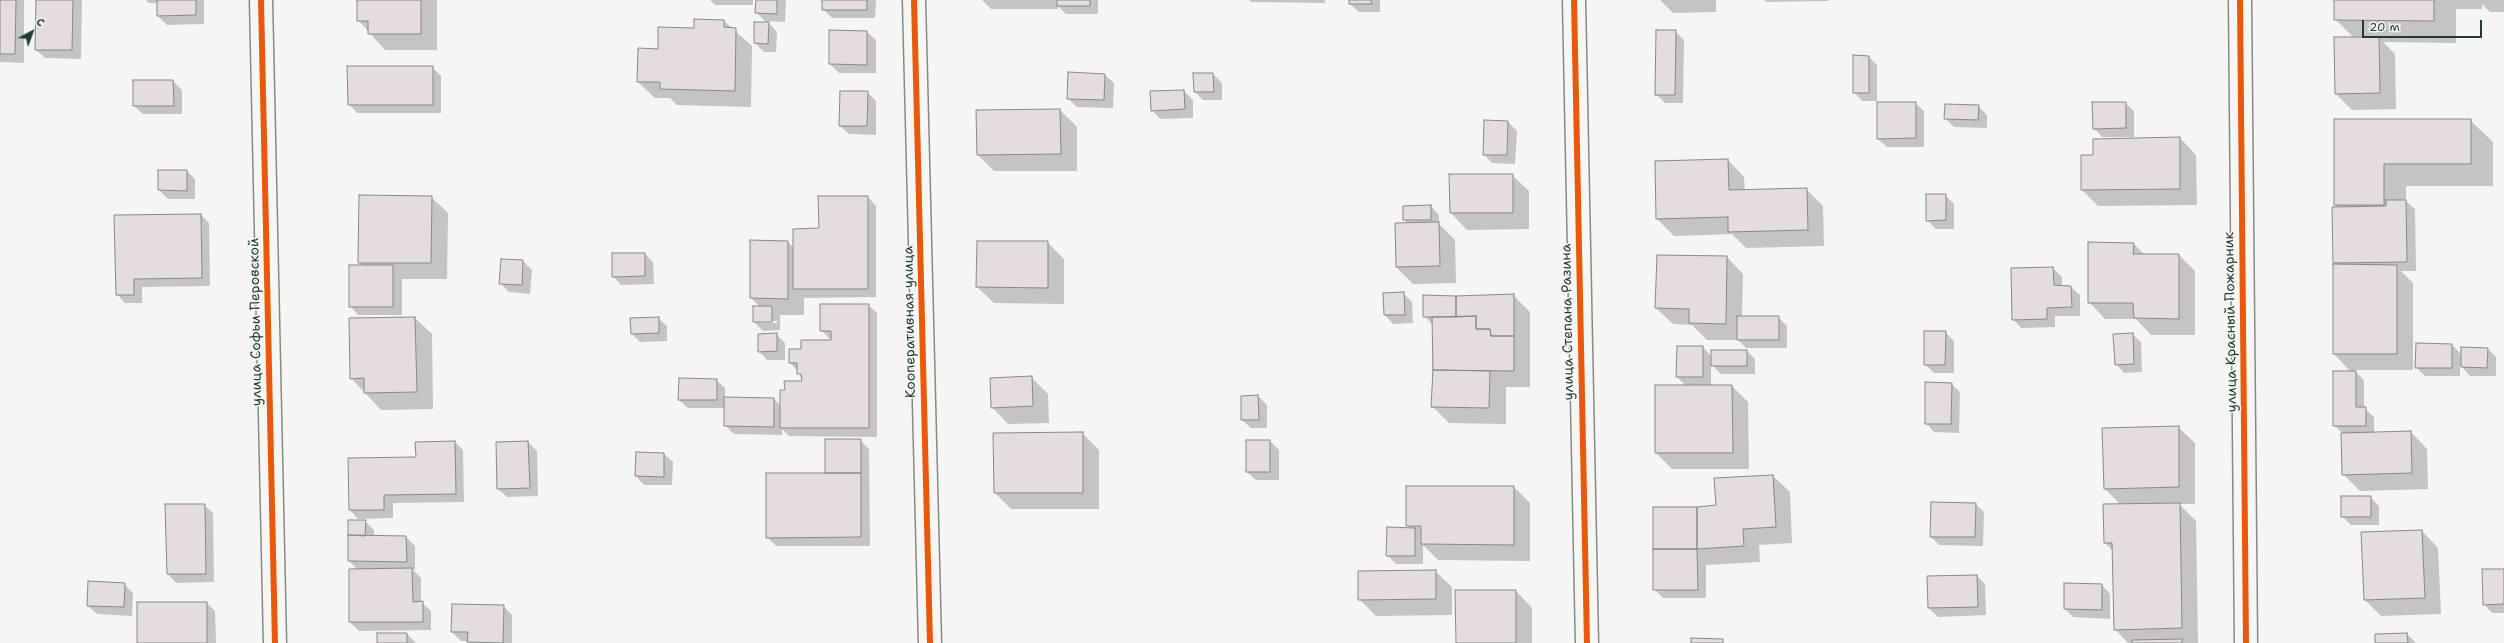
<!DOCTYPE html>
<meta charset="utf-8">
<style>
body{margin:0}
#map{position:relative;width:2504px;height:643px;overflow:hidden;background:#f5f5f3;font-family:"Shantell Sans",sans-serif}
canvas{display:block}
.north{position:absolute;left:12px;top:12px;width:40px;height:40px;-webkit-text-stroke:3px #f6f6f2;paint-order:stroke;rotate:41deg;font-size:11px;font-weight:700;line-height:16px;text-align:center;color:#1f3d34}
.north::after{content:'';display:block;margin:auto;width:14px;height:18px;background:#1f3d34;clip-path:polygon(50% 0,100% 100%,50% 72%,0 100%)}
.scale{position:absolute;left:2362px;top:20px;width:120px;height:18px;box-sizing:border-box;border:2px solid #1f3d34;border-top:0;padding-left:5px;font-size:12px;line-height:14px;white-space:nowrap;color:#1f3d34;-webkit-text-stroke:3px #f6f6f2;paint-order:stroke}
</style>
<div id="map">
<canvas width="2504" height="643"></canvas>
<div class="north">С</div>
<div class="scale">20 m</div>
</div>
<script>
const ctx = document.querySelector('canvas').getContext('2d');
ctx.lineJoin = 'round';
function fill(path, color) {
  ctx.fillStyle = color;
  ctx.fill(path, 'evenodd');
}
function shape(rows) {
  const path = new Path2D();
  for (const r of rows) {
    path.moveTo(r[0], r[1]);
    for (let i = 2; i < r.length; i += 2) path.lineTo(r[i], r[i + 1]);
  }
  return path;
}
function strokePath(path, color, width, dash) {
  ctx.strokeStyle = color;
  ctx.lineWidth = width;
  ctx.lineCap = dash ? 'butt' : 'round';
  ctx.setLineDash(dash || []);
  ctx.stroke(path);
}
function write(font, color, halo, rows, align = 'center') {
  ctx.font = font + ' "Shantell Sans",sans-serif';
  ctx.lineWidth = 3;
  ctx.setLineDash([]);
  ctx.textBaseline = 'middle';
  ctx.strokeStyle = halo;
  ctx.fillStyle = color;
  for (const [text, x, y, turn = 0] of rows) {
    ctx.save();
    ctx.translate(x, y);
    ctx.rotate((+turn || 0) * Math.PI / 180);
    ctx.textAlign = isNaN(turn) ? turn : align;
    if (halo) ctx.strokeText(text, 0, 0);
    ctx.fillText(text, 0, 0);
    ctx.restore();
  }
}
fill(shape([
 [0,0,24,0,24,63,0,62],
 [37,0,82,0,81,59,45,58,36,50],
 [146,0,204,0,204,24,167,25,158,16,158,3,149,3],
 [358,0,437,0,437,50,385,50,358,20],
 [710,0,753,0,753,5,715,5],
 [757,0,786,0,785,22,767,21,777,32,776,52,764,52,755,43,755,23,767,23,756,12],
 [823,0,876,0,875,18,832,18,823,9],
 [982,0,1098,0,1098,14,1066,14,1058,6,1058,9,991,9],
 [1249,0,1325,0,1325,3,1251,2],
 [1350,0,1380,0,1380,12,1359,12,1350,4],
 [1660,0,1716,0,1716,12,1673,13],
 [1764,0,1829,0,1829,1,1766,2],
 [2335,0,2504,0,2504,12,2490,12,2482,4,2482,9,2456,9,2456,43,2383,42,2395,54,2396,109,2352,110,2336,94,2354,38,2335,19],
 [724,21,752,46,751,107,677,105,670,98,655,98,638,82,659,50,695,29],
 [830,31,867,32,876,40,876,73,839,73,830,64],
 [1675,31,1684,40,1683,103,1665,103,1656,94],
 [1869,57,1877,65,1877,101,1862,101,1854,92],
 [432,67,441,76,441,113,357,113,349,104],
 [1213,74,1222,83,1222,100,1203,100,1195,92],
 [1105,75,1114,83,1113,108,1077,107,1068,98],
 [173,81,182,90,182,114,143,114,134,106],
 [1184,91,1193,100,1193,118,1160,119,1152,110],
 [867,92,876,101,876,135,849,134,840,126],
 [1915,103,1924,111,1924,147,1887,147,1878,139],
 [2125,103,2134,111,2134,137,2102,137,2094,128],
 [1978,106,1987,115,1987,128,1954,127,1945,118],
 [1060,110,1077,127,1077,171,994,171,978,155],
 [2335,120,2470,120,2493,142,2493,186,2406,186,2406,201,2415,209,2416,271,2401,271,2413,283,2413,370,2354,370,2364,380,2364,408,2374,417,2374,433,2411,432,2427,449,2428,489,2360,491,2343,474,2342,433,2334,425,2351,372,2334,354,2337,266,2334,263,2338,208,2335,205],
 [1485,121,1508,122,1517,131,1515,164,1492,163,1484,154],
 [2180,138,2196,155,2197,205,2098,206,2082,190,2094,156],
 [1728,160,1744,177,1745,191,1806,189,1823,206,1824,246,1746,248,1732,234,1674,236,1657,219,1656,162],
 [187,171,195,179,195,199,168,199,159,190],
 [1450,175,1512,175,1529,191,1529,229,1467,230,1451,213],
 [1945,195,1954,204,1954,229,1936,229,1927,220],
 [431,197,448,213,447,279,402,279,402,315,358,315,350,306,363,266,359,263],
 [868,197,876,206,876,297,804,298,804,315,780,315,780,330,763,331,754,322,754,307,760,307,751,298,788,242,794,248],
 [761,321,777,321,777,323,761,323],
 [1431,206,1439,215,1439,224,1455,240,1456,283,1413,284,1396,267,1396,224,1407,223,1404,220,1404,207],
 [201,215,209,223,210,286,142,287,142,303,125,303,117,294],
 [1047,242,1064,259,1064,304,994,303,977,287],
 [2134,244,2145,255,2179,255,2195,271,2195,335,2151,335,2136,319,2105,319,2089,302],
 [645,254,653,262,654,284,621,285,613,276],
 [1727,257,1743,274,1742,317,1778,317,1787,326,1787,348,1746,348,1738,340,1707,340,1692,325,1673,324,1656,308],
 [502,260,523,261,532,270,530,294,509,292,500,283],
 [2053,268,2062,277,2062,287,2071,287,2080,295,2080,316,2055,316,2055,327,2021,328,2013,319],
 [1403,293,1412,302,1413,323,1393,324,1385,315,1384,294],
 [1513,295,1530,312,1530,387,1506,387,1506,424,1449,423,1432,406,1433,325,1424,316,1456,297],
 [868,305,877,313,877,437,789,436,782,429,782,435,734,434,725,425,725,408,688,408,679,400,716,380,725,388,725,398,774,399,781,406,786,391,803,382,798,371,790,363,802,350,832,341,821,330],
 [415,318,432,334,433,409,381,410,351,378],
 [658,318,667,326,667,341,640,342,632,334],
 [1945,332,1954,341,1954,373,1934,373,1925,364],
 [776,334,785,343,785,360,767,360,759,351],
 [2132,334,2141,342,2142,372,2124,373,2116,364],
 [2452,345,2462,355,2488,349,2496,357,2496,376,2470,376,2460,365,2460,376,2425,376,2416,367],
 [1703,347,1712,357,1747,351,1755,359,1755,374,1721,374,1711,364,1711,386,1732,386,1748,402,1749,469,1672,469,1656,453,1686,386,1677,377],
 [1031,377,1048,394,1049,423,1008,424,992,407],
 [1951,384,1960,392,1959,433,1934,432,1926,423],
 [1258,396,1267,405,1267,428,1251,428,1242,420],
 [2178,427,2195,443,2195,504,2179,504,2196,521,2198,643,2128,643,2115,629,2113,551,2105,543,2121,505,2105,489],
 [1082,433,1099,450,1099,509,1011,509,995,493],
 [860,440,869,449,870,546,776,546,767,537],
 [1247,441,1270,441,1279,450,1279,480,1256,480,1247,472],
 [455,442,463,450,464,502,393,503,393,518,358,519,350,510,417,458],
 [528,442,537,451,538,496,507,497,498,489],
 [636,453,664,454,673,462,672,485,644,485,636,476],
 [1773,476,1790,492,1792,543,1759,545,1760,562,1706,565,1706,598,1663,598,1654,589,1717,506,1715,479],
 [1514,487,1530,503,1530,561,1438,560,1423,545,1423,564,1396,564,1387,555,1411,529,1407,525],
 [2370,497,2379,506,2379,525,2351,525,2342,516],
 [1975,504,1984,512,1983,546,1939,545,1931,537],
 [166,505,204,505,213,513,214,582,176,583,168,574],
 [365,521,374,530,374,537,406,537,415,546,415,570,413,570,421,578,421,602,431,611,431,630,359,631,350,622,358,570,349,561],
 [2422,531,2438,548,2441,614,2381,616,2365,600],
 [2504,570,2504,613,2492,613,2484,604],
 [1435,571,1452,587,1452,615,1376,616,1359,599],
 [1977,576,1985,584,1986,615,1938,617,1929,608],
 [124,584,133,593,132,616,97,614,88,606],
 [2102,585,2110,594,2110,619,2073,617,2065,609],
 [1516,591,1532,608,1532,643,1457,643],
 [207,603,215,611,216,643,138,643],
 [503,606,512,615,512,643,470,643,468,641,461,641,452,632],
 [407,634,416,643,378,643],
 [2407,634,2416,643,2376,643,2376,635]
]), '#0003');
const building = shape([
 [0,0,16,0,15,54,0,54,0,0],
 [36,0,73,0,72,50,35,50,36,0],
 [157,0,196,0,196,15,157,16,157,0],
 [357,0,421,0,421,34,368,34,368,21,357,21,357,0],
 [756,0,777,0,777,14,755,13,756,0],
 [822,0,867,0,867,10,822,10,822,0],
 [1057,0,1090,0,1090,6,1057,6,1057,0],
 [1349,0,1371,0,1372,4,1349,4,1349,0],
 [2334,0,2434,0,2434,21,2334,20,2334,0],
 [694,19,724,20,724,27,736,28,735,91,660,89,660,82,637,82,638,48,658,49,658,27,694,28,694,19],
 [754,22,769,22,768,44,754,43,754,22],
 [829,30,867,31,867,65,829,64,829,30],
 [1656,30,1676,30,1675,95,1655,95,1656,30],
 [2334,37,2379,37,2380,93,2335,94,2334,37],
 [1853,55,1869,56,1869,93,1853,93,1853,55],
 [347,66,433,66,433,105,348,105,347,66],
 [1068,72,1105,74,1104,100,1067,99,1068,72],
 [1193,73,1213,73,1214,92,1194,92,1193,73],
 [133,80,173,80,174,106,133,106,133,80],
 [1184,90,1185,109,1151,111,1150,91,1184,90],
 [840,91,868,91,867,126,839,126,840,91],
 [1877,102,1916,102,1916,138,1877,139,1877,102],
 [2092,102,2126,102,2126,128,2093,129,2092,102],
 [1945,104,1979,105,1978,120,1944,119,1945,104],
 [1060,109,1061,154,977,155,976,110,1060,109],
 [2334,119,2471,119,2471,164,2384,164,2384,205,2334,205,2334,119],
 [1484,120,1508,121,1507,155,1483,155,1484,120],
 [2180,137,2180,189,2081,190,2081,155,2093,155,2093,139,2180,137],
 [1728,159,1729,190,1807,188,1808,230,1728,232,1728,217,1656,219,1655,161,1728,159],
 [158,170,187,170,187,191,158,190,158,170],
 [1449,174,1513,174,1513,213,1450,213,1449,174],
 [1926,194,1946,194,1946,220,1926,221,1926,194],
 [359,195,432,196,431,263,358,263,359,195],
 [818,196,868,196,868,289,793,289,793,229,819,228,818,196],
 [2386,200,2406,200,2407,262,2333,263,2332,207,2386,206,2386,200],
 [1431,205,1431,220,1403,220,1403,206,1431,205],
 [201,214,202,278,134,279,134,295,116,295,114,215,201,214],
 [1439,222,1440,266,1396,267,1395,223,1439,222],
 [750,240,788,241,788,299,750,298,750,240],
 [977,241,1048,241,1048,288,976,287,977,241],
 [2088,242,2134,243,2133,254,2179,254,2179,319,2134,318,2133,303,2088,303,2088,242],
 [612,253,645,253,645,276,612,277,612,253],
 [1657,255,1727,256,1726,324,1689,323,1689,309,1655,308,1657,255],
 [501,259,523,260,522,285,499,284,501,259],
 [2333,264,2397,265,2397,354,2333,354,2333,264],
 [349,265,393,265,393,307,349,307,349,265],
 [2053,267,2054,285,2071,286,2072,307,2047,308,2047,319,2012,320,2011,268,2053,267],
 [1404,292,1405,315,1384,315,1383,293,1404,292],
 [1514,294,1514,336,1491,336,1490,329,1476,329,1476,316,1456,317,1456,296,1514,294],
 [1423,295,1456,296,1456,317,1423,317,1423,295],
 [820,304,869,304,869,428,780,428,780,390,785,390,784,381,802,381,801,374,797,374,797,363,789,363,789,349,801,349,801,340,831,340,831,331,820,331,820,304],
 [753,306,772,306,772,322,753,322,753,306],
 [1476,316,1476,329,1490,329,1491,336,1514,336,1514,371,1433,370,1432,317,1476,316],
 [1737,316,1779,316,1779,340,1737,340,1737,316],
 [415,317,417,392,364,393,364,378,350,379,349,318,415,317],
 [659,317,659,333,631,334,630,318,659,317],
 [1924,331,1946,331,1945,365,1924,365,1924,331],
 [777,333,777,351,758,352,758,334,777,333],
 [2133,333,2134,364,2115,365,2113,334,2133,333],
 [2416,343,2452,344,2452,368,2415,368,2416,343],
 [1677,346,1703,346,1703,377,1676,377,1677,346],
 [2461,347,2488,348,2487,368,2461,367,2461,347],
 [1711,350,1747,350,1747,366,1711,366,1711,350],
 [1433,370,1490,371,1489,408,1431,407,1433,370],
 [2333,371,2356,371,2356,407,2366,407,2366,426,2333,426,2333,371],
 [1032,376,1033,406,991,408,990,378,1032,376],
 [679,378,717,379,717,400,678,400,679,378],
 [1925,382,1952,383,1951,424,1925,424,1925,382],
 [1655,385,1732,385,1733,453,1655,453,1655,385],
 [1258,395,1259,420,1241,420,1241,396,1258,395],
 [724,397,774,398,774,427,724,426,724,397],
 [2179,426,2179,487,2104,489,2102,428,2179,426],
 [2411,431,2412,473,2342,475,2341,433,2411,431],
 [1083,432,1083,493,994,493,993,433,1083,432],
 [825,439,861,439,861,473,825,473,825,439],
 [1246,440,1270,440,1270,472,1246,472,1246,440],
 [455,441,456,494,384,495,384,510,349,510,348,458,416,457,415,442,455,441],
 [528,441,530,488,497,489,496,442,528,441],
 [636,452,664,453,664,477,635,476,636,452],
 [766,473,861,473,861,537,766,538,766,473],
 [1773,475,1776,527,1743,529,1744,546,1697,549,1697,507,1716,505,1714,478,1773,475],
 [1406,486,1514,486,1514,545,1421,544,1421,526,1406,526,1406,486],
 [2341,496,2371,496,2371,517,2341,517,2341,496],
 [1931,502,1976,503,1975,537,1930,537,1931,502],
 [2180,503,2182,628,2114,630,2112,543,2104,543,2103,504,2180,503],
 [165,504,205,504,206,574,167,574,165,504],
 [1653,507,1697,507,1697,549,1653,549,1653,507],
 [348,520,366,520,365,536,348,535,348,520],
 [1387,527,1415,528,1415,556,1386,556,1387,527],
 [2422,530,2425,598,2364,600,2361,532,2422,530],
 [348,535,406,536,407,562,348,561,348,535],
 [1653,549,1697,549,1698,590,1653,590,1653,549],
 [412,568,413,602,423,601,423,622,349,622,349,569,412,568],
 [2482,569,2504,569,2504,604,2483,605,2482,569],
 [1436,570,1436,599,1358,600,1358,571,1436,570],
 [1977,575,1978,607,1928,608,1927,576,1977,575],
 [88,581,125,583,124,607,87,606,88,581],
 [2064,583,2102,584,2102,610,2064,609,2064,583],
 [1455,590,1516,590,1516,643,1456,643,1455,590],
 [137,602,207,602,207,643,137,643,137,602],
 [452,604,504,605,503,643,467,642,468,632,451,632,452,604],
 [377,633,407,633,407,643,377,643,377,633],
 [2407,633,2408,643,2375,643,2375,634,2407,633],
 [1691,638,1723,639,1723,643,1691,643,1691,638],
 [2182,639,2182,643,2132,643,2132,640,2182,639]
]);
fill(building, '#e5dcdf');
strokePath(building, '#858a88', 1);
const minor = shape([
 [261,0,275,643],
 [914,0,930,643],
 [1574,0,1587,643],
 [2240,0,2246,643]
]);
strokePath(minor, '#858a88', 25);
strokePath(minor, '#f5f5f3', 22);
strokePath(shape([
 [261,0,275,643],
 [914,0,930,643],
 [1574,0,1587,643],
 [2240,0,2246,643]
]), '#e8590c', 6);
write('14px', '#1f3d34', '#f6f6f2', [
 ["улица Софьи Перовской",256,322,-91],
 ["Кооперативная улица",910,322,-91],
 ["улица Степана Разина",1568,322,-91],
 ["улица Красный Пожарник",2231,322,-91]
]);
</script>
